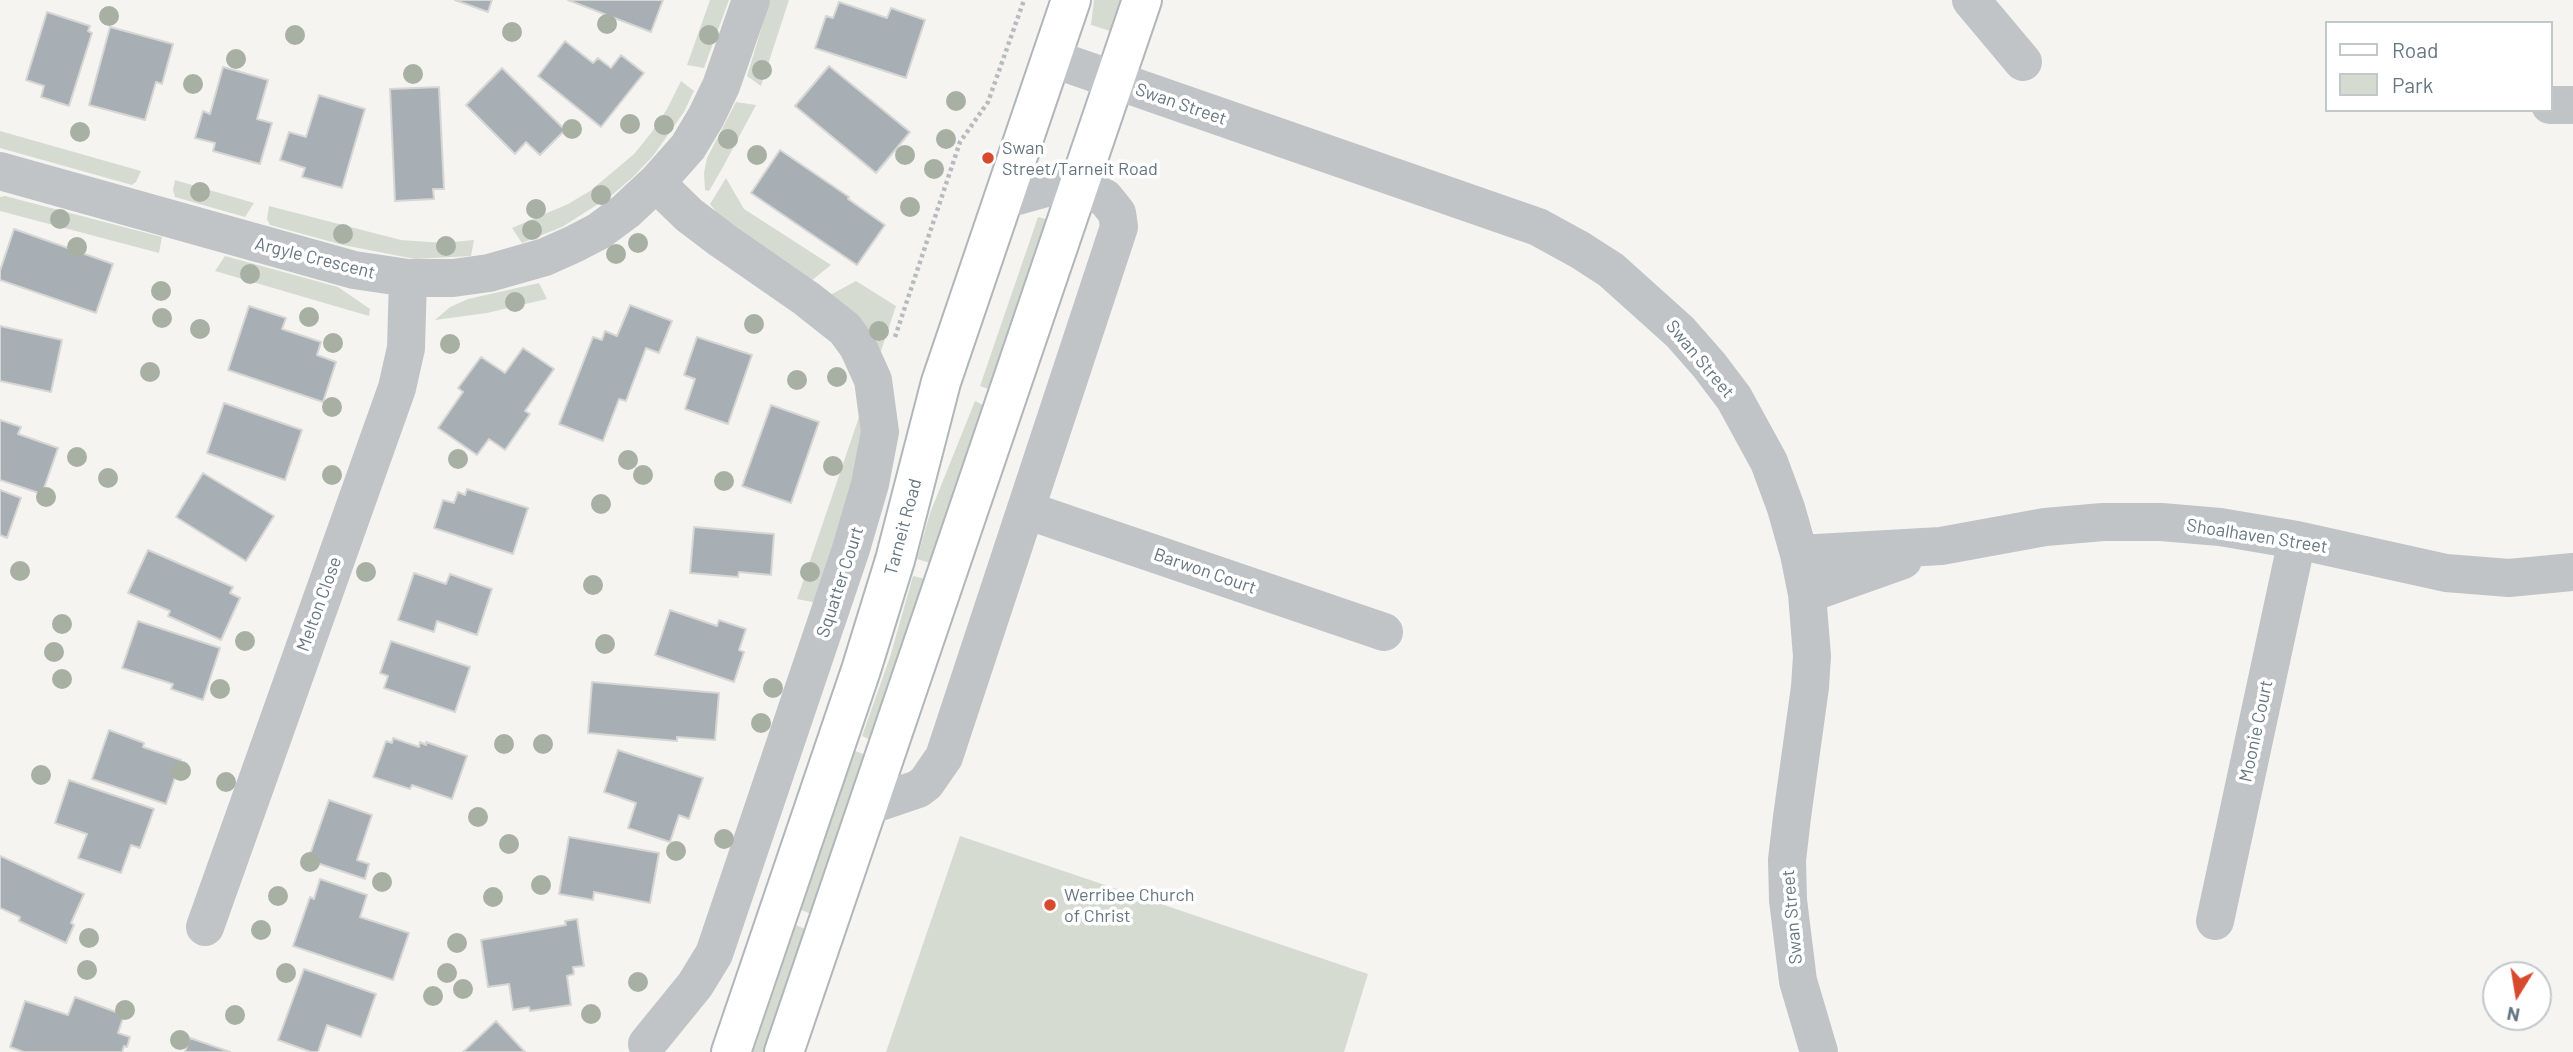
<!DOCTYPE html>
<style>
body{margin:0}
#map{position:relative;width:2573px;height:1052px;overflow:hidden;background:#f5f4f1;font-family:Barlow,sans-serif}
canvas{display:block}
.legend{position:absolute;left:2325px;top:21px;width:228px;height:91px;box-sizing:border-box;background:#fff;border:2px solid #c1c8cc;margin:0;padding:9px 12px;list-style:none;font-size:21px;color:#657680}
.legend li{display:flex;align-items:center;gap:14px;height:35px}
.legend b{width:35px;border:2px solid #c1c8cc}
.north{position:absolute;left:2482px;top:961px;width:70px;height:70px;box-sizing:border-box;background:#fff;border:2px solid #c1c8cc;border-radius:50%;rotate:191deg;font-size:19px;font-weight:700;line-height:28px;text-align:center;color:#657680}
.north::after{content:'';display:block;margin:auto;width:24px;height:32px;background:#d84a2e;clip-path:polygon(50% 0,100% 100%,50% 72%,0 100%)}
</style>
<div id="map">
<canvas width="2573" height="1052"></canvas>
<ul class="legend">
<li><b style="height:9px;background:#fff"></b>Road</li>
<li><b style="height:19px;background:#d6dbd2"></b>Park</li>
</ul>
<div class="north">N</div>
</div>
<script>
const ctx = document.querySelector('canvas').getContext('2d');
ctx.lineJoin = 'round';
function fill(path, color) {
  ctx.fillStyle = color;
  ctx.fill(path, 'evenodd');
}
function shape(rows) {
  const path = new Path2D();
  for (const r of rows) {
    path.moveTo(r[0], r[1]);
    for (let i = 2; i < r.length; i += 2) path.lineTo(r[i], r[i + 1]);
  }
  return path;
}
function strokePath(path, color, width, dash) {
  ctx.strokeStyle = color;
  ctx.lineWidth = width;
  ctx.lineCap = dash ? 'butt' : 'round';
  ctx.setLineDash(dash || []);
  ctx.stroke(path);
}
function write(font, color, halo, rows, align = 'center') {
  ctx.font = font + ' Barlow,sans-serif';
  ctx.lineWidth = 7;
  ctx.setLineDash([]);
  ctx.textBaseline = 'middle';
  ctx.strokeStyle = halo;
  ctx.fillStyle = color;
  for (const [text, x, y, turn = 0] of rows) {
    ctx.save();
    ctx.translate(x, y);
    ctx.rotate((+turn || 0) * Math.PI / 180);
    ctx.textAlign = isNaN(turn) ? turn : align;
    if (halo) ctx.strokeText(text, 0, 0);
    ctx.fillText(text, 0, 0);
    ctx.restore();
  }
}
fill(shape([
 [710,0,729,0,704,68,687,65],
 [770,0,789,0,761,86,747,76],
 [1094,0,1123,0,1113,32,1091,25],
 [681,81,694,91,684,112,653,156,633,177,611,196,562,227,522,243,512,228,568,204,590,191,634,154,651,133,667,109],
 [736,102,756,105,723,167,709,191,705,190,704,173,707,158],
 [0,131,141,171,136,182,132,185,0,148],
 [726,178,744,209,831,265,811,281,722,219,710,204],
 [175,180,254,203,245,217,175,197,173,190],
 [5,196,162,237,159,253,0,211,0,197],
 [269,206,401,240,443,243,474,240,471,256,415,259,343,245,270,225,267,219],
 [1038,217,1049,220,991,390,980,386],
 [225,256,338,287,370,309,369,316,215,271],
 [856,281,896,306,880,354,830,295],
 [539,283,547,299,487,313,435,320,450,307,468,299],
 [975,401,983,405,930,563,917,559,930,513],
 [860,414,867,429,817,603,797,599],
 [913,576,925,579,871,740,862,736,890,657],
 [855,751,866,755,826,869,814,915,801,910],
 [960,836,1368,974,1344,1052,886,1052],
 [796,925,807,930,764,1052,753,1052]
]), '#d6dbd2');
const building = shape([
 [455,0,492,0,488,12,455,0],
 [568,0,663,0,651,32,568,0],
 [839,2,887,18,891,8,925,20,906,78,815,48,826,16,833,18,839,2],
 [47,12,90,26,88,31,92,33,69,106,41,97,44,86,26,80,47,12],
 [110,27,173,44,162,84,156,82,145,120,89,105,110,27],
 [565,41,593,63,598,58,611,68,621,55,644,73,601,127,538,76,565,41],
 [829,66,910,132,876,173,795,106,829,66],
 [223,67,268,80,257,119,272,123,260,164,213,151,215,143,195,138,203,111,210,114,223,67],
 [502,68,565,130,540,155,526,142,515,154,466,105,502,68],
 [439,87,444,189,433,189,434,199,395,201,390,89,439,87],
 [319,95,365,109,342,188,302,177,305,168,280,160,289,132,306,137,319,95],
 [780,150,849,197,848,199,885,225,857,265,751,193,780,150],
 [14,229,113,264,96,313,0,280,0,271,14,229],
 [630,305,672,321,659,353,646,348,626,401,619,399,603,441,559,424,593,337,602,340,605,331,617,336,630,305],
 [249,306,286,318,282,329,321,342,317,355,336,362,323,402,228,370,249,306],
 [0,326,62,340,51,392,0,381,0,326],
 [697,337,752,355,728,424,685,409,695,379,684,375,697,337],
 [523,348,554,369,525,411,530,414,505,450,489,439,477,455,438,428,463,392,458,388,481,357,505,373,523,348],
 [224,403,302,430,285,480,207,453,224,403],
 [771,405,819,422,791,503,742,486,771,405],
 [0,420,21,427,18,434,58,448,42,494,0,480,0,420],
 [203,473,274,516,246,561,176,517,203,473],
 [467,489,528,508,513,554,434,528,443,500,454,503,458,492,465,495,467,489],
 [0,490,21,498,7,538,0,535,0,490],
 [694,527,774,534,771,575,739,572,738,577,690,573,694,527],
 [148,550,233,587,230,593,240,598,221,640,168,616,170,611,128,593,148,550],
 [414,573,446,584,450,574,492,589,477,635,437,621,434,632,398,620,414,573],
 [670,610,717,626,719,620,746,629,739,650,744,652,734,682,655,655,670,610],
 [138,621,220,648,203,700,171,689,173,684,122,668,138,621],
 [391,641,470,667,455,712,384,688,388,676,380,673,391,641],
 [592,682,719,693,715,740,677,737,677,741,588,733,592,682],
 [109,730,144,743,143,747,181,760,166,804,92,779,109,730],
 [393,738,419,747,420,742,426,745,426,742,467,756,452,799,412,785,410,789,373,777,386,741,392,743,393,738],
 [618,750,703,778,689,819,679,815,670,842,628,828,636,803,604,792,618,750],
 [69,780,154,809,140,848,131,845,121,873,78,858,87,834,55,823,69,780],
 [329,800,372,815,357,860,369,864,365,879,308,860,329,800],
 [569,837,659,853,650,903,594,892,593,900,559,894,569,837],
 [0,856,84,894,71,923,74,925,66,943,19,921,20,917,0,908,0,856],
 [320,879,367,895,360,917,409,933,393,980,293,946,310,897,314,899,320,879],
 [577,919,584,966,573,967,574,974,567,976,571,1005,530,1011,529,1007,513,1010,509,984,488,987,481,940,566,925,565,921,577,919],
 [304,969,376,994,361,1037,327,1025,318,1052,311,1052,278,1040,304,969],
 [75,997,124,1015,118,1033,130,1037,127,1047,124,1046,122,1052,24,1052,10,1047,25,1001,68,1015,75,997],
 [496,1021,525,1052,463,1052,496,1021],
 [190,1038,230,1052,185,1052,190,1038]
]);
fill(building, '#a7afb4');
strokePath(building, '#d6d6d4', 2);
const secondary = shape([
 [731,1052,861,670,895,560,941,382,1071,0],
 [784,1052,1142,0]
]);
strokePath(secondary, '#b0b6b9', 42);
strokePath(shape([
 [895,337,960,142,988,102,1024,0]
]), '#b8bbbd', 4.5, [3.5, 3.5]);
strokePath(shape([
 [1971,0,2023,62],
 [1051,58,1538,227,1580,250,1611,270,1680,332,1709,365,1734,398,1769,462,1786,508,1799,554,1807,594,1812,656,1810,687,1792,817,1787,860,1788,900,1798,981,1819,1052],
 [2550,105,2573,105],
 [0,171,354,270,408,278,453,278,489,273,545,257,574,244,599,231,626,211,656,183,688,147,706,117,721,86,751,0],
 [1026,510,1384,632],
 [1799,554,1941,546,2045,527,2103,522,2161,522,2220,527,2297,540,2446,573,2509,578,2573,572],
 [1807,594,1903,560],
 [868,806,918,789,926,783,944,757,1119,227,1117,213,1105,198,1079,186,1061,184,1003,200],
 [2215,921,2297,540],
 [205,927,397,388,406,348,408,278],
 [647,1044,695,985,714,954,851,549,870,484,880,432,873,380,858,347,845,329,807,299,722,240,689,215,656,183]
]), '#c0c4c7', 38);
strokePath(secondary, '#fff', 38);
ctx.fillStyle = '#a8b0a3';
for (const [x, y] of [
 [109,16],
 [607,24],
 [512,32],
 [295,35],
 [709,35],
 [236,59],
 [762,70],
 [413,74],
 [193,84],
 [956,101],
 [630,124],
 [664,125],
 [572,129],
 [80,132],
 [728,139],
 [946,139],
 [757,155],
 [905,155],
 [934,169],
 [200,192],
 [601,195],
 [910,207],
 [536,209],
 [60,219],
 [532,230],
 [343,234],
 [638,243],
 [446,246],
 [77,247],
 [616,254],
 [250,274],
 [161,291],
 [515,302],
 [309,317],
 [162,318],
 [754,324],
 [200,329],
 [879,331],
 [333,343],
 [450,344],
 [150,372],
 [837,377],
 [797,380],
 [332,407],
 [77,457],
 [458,459],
 [628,460],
 [833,466],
 [332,475],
 [643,475],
 [108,478],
 [724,481],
 [46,497],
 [601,504],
 [20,571],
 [366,572],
 [810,572],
 [593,585],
 [62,624],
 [245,641],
 [605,644],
 [54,652],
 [62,679],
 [773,688],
 [220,689],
 [761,723],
 [504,744],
 [543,744],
 [181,771],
 [41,775],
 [226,782],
 [478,817],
 [724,839],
 [509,844],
 [676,851],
 [310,862],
 [382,882],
 [541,885],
 [278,896],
 [493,897],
 [261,930],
 [89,938],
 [457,943],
 [87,970],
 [286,973],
 [447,973],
 [638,982],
 [463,989],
 [433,996],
 [125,1010],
 [591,1014],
 [235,1015],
 [180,1040]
]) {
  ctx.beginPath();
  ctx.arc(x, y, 10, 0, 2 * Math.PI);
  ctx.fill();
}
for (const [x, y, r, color] of [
 [988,158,7,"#d84a2e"],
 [1050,905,7,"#d84a2e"]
]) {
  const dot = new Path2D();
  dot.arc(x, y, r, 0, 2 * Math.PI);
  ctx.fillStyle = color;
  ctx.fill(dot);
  strokePath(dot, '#fff', 2.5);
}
write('18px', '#657680', '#fff', [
 ["Swan Street",1181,104,19],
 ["Argyle Crescent",315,258,14],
 ["Swan Street",1700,359,50],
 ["Tarneit Road",903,527,-75],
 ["Shoalhaven Street",2257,536,9],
 ["Barwon Court",1205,571,19],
 ["Squatter Court",840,582,-72],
 ["Melton Close",319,604,-70],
 ["Moonie Court",2256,731,-78],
 ["Swan Street",1792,917,-95]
]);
write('18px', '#657680', '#fff', [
 ["Swan",1002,148],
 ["Street/Tarneit Road",1002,169],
 ["Werribee Church",1064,895],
 ["of Christ",1064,916]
], 'left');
</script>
